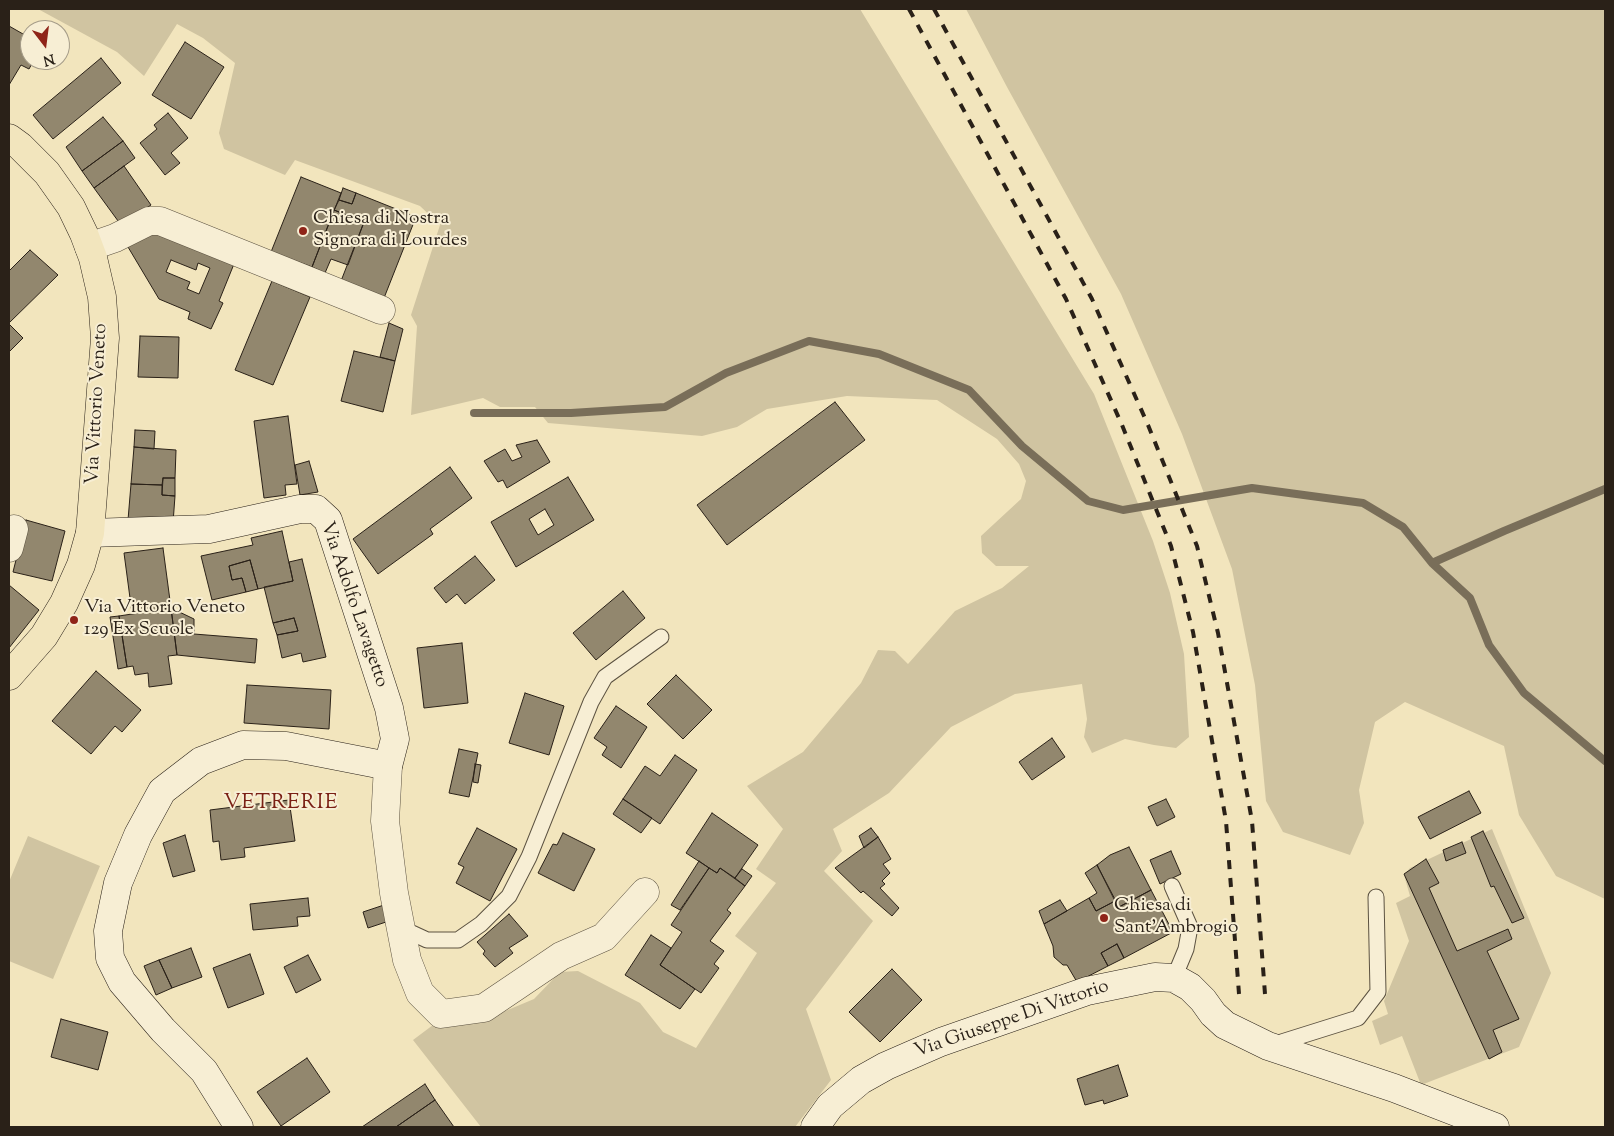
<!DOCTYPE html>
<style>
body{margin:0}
#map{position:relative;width:1614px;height:1136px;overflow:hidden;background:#f2e5bd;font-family:"Sorts Mill Goudy",serif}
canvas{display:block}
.frame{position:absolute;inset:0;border:10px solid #2a2118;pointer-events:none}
.north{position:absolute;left:20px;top:20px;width:50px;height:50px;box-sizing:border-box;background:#f7eed4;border:1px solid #a59c89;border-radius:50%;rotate:165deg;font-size:14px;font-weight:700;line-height:20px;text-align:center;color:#2a2118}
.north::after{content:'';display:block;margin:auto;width:18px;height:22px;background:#8f2418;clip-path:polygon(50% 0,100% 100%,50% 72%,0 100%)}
</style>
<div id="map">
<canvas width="1614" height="1136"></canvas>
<div class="frame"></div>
<div class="north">N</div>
</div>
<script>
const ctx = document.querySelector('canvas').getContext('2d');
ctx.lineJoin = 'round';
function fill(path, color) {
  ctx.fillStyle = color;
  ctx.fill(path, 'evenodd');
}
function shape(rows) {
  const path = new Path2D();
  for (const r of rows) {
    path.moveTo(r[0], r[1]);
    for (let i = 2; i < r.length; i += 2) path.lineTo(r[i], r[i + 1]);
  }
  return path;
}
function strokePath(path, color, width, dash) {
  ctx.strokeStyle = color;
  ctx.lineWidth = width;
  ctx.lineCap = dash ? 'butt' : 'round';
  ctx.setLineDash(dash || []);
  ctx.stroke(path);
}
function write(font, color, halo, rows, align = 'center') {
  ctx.font = font + ' "Sorts Mill Goudy",serif';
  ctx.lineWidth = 4;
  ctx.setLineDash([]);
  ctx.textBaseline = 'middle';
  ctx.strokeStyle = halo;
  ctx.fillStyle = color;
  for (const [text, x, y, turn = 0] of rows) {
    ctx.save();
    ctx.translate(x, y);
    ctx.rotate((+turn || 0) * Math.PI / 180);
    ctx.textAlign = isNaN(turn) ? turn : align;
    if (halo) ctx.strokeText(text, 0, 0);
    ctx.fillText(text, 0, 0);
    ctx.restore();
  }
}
fill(shape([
 [38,9,860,9,1094,394,1153,541,1170,593,1184,654,1189,737,1176,748,1154,745,1125,739,1092,753,1084,737,1087,719,1082,684,1015,694,951,727,889,793,833,829,842,851,824,871,873,921,806,1009,831,1080,795,1127,481,1127,413,1040,433,1025,503,1012,534,999,560,972,578,971,640,1003,663,1032,696,1048,757,953,735,936,776,883,756,869,783,829,747,786,803,752,861,683,878,650,895,651,908,664,955,611,1002,588,1029,566,996,566,982,553,981,536,1021,499,1026,481,1019,464,997,439,937,400,847,396,767,409,737,427,702,436,548,423,535,407,500,407,483,398,411,415,417,326,411,315,440,225,420,206,295,160,285,175,224,149,219,133,235,63,203,38,177,24,144,76,117,52],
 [966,9,1605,9,1605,899,1556,876,1519,815,1504,746,1405,702,1375,722,1359,790,1364,823,1350,855,1283,832,1266,801,1255,685,1232,569,1182,434,1121,294,1007,87],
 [1492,829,1551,973,1519,1047,1421,1085,1402,1036,1380,1045,1372,1021,1388,1014,1384,1001,1409,941,1396,903,1410,896,1404,875,1410,868],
 [28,836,100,866,53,979,9,961,9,882]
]), '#d0c4a1');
strokePath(shape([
 [474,413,571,413,665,407,726,373,809,341,879,354,969,390,1022,446,1088,501,1123,510,1252,488,1363,503,1403,527,1432,563,1470,598,1489,645,1524,693,1605,761],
 [1432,563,1504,531,1605,489]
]), '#796e59', 8);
const building = shape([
 [9,26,30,38,30,60,34,60,29,69,21,65,9,85,9,26],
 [185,42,224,67,191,119,152,95,185,42],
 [101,58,121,83,53,139,33,115,101,58],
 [168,113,188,138,171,153,180,163,165,175,140,143,157,129,154,125,168,113],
 [103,117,123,141,82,171,66,147,103,117],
 [123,141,135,158,94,188,82,171,123,141],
 [124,166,151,205,121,225,94,188,124,166],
 [301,177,341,193,312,267,271,252,301,177],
 [343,188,356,193,352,204,339,200,343,188],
 [356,193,416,217,384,298,341,281,364,222,334,210,339,200,352,204,356,193],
 [334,210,364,222,348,265,331,259,325,273,312,267,334,210],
 [152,229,236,259,219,301,223,303,211,329,188,319,190,312,159,299,128,247,152,229],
 [30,250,58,275,9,323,9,271,30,250],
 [171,260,196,270,198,263,210,268,199,294,187,289,190,282,166,272,171,260],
 [272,281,310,297,273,385,235,370,272,281],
 [389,323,403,329,395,361,380,357,389,323],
 [9,324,23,338,9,352,9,324],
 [140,336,179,337,178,378,138,377,140,336],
 [354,351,395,361,383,412,341,401,354,351],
 [835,402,865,440,727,545,697,505,835,402],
 [288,416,297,484,285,485,286,495,264,498,254,421,288,416],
 [135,430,155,431,154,449,134,447,135,430],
 [537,440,550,462,507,488,503,480,498,482,484,461,505,449,512,461,522,457,516,445,537,440],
 [134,447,176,450,175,478,163,478,162,485,131,484,134,447],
 [309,461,318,492,300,495,295,465,309,461],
 [450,467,472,498,430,529,433,534,378,574,353,539,450,467],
 [568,477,594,520,516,567,491,522,568,477],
 [163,478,175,478,175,496,162,495,163,478],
 [131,484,162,485,162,495,175,496,173,523,128,520,131,484],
 [545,509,554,525,538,535,529,519,545,509],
 [26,520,65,531,52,581,13,572,26,520],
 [282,531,293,581,258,589,250,560,229,566,232,580,242,578,246,592,212,600,201,556,253,545,251,538,282,531],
 [163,548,171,608,132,613,124,553,163,548],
 [475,556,495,580,465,604,457,594,446,603,434,588,475,556],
 [302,559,326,657,303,662,301,653,282,658,277,635,298,631,294,618,273,623,264,587,293,581,289,562,302,559],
 [250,560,258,589,246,592,242,578,232,580,229,566,250,560],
 [9,585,39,610,9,648,9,585],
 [623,591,645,618,596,660,573,633,623,591],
 [171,608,177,655,168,656,172,684,149,687,148,673,135,675,133,666,127,667,119,616,171,608],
 [171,608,194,619,194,634,257,639,255,663,177,655,171,608],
 [119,616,127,667,118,669,110,617,119,616],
 [294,618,298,631,277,635,273,623,294,618],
 [462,643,468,703,424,708,417,648,462,643],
 [96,671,141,710,122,732,115,726,91,754,52,721,96,671],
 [676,675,712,710,683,739,647,704,676,675],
 [247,685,331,690,329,729,244,723,247,685],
 [525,693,564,706,549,755,509,743,525,693],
 [616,706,647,727,621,768,602,755,607,747,594,738,616,706],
 [1052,738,1065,757,1032,780,1019,762,1052,738],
 [459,749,478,753,469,797,449,793,459,749],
 [675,755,697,770,660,824,623,799,645,766,660,776,675,755],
 [475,764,481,765,478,783,473,782,475,764],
 [1469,791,1481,813,1430,839,1418,817,1469,791],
 [623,799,652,818,641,833,613,814,623,799],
 [1166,799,1175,817,1157,826,1148,807,1166,799],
 [289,800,295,841,244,848,245,857,221,860,219,841,213,842,210,810,289,800],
 [712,813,758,845,735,878,720,868,717,873,686,853,712,813],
 [477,828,517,849,490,901,456,883,464,867,458,864,477,828],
 [871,828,878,837,864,848,859,836,871,828],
 [1483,831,1524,918,1512,923,1494,886,1491,887,1471,837,1483,831],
 [563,833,595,849,574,891,538,873,553,844,557,845,563,833],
 [185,835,195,871,173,877,163,843,185,835],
 [878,837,891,859,883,864,890,873,882,881,885,884,880,888,899,908,892,916,863,891,861,893,835,868,878,837],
 [1462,842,1466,853,1446,861,1443,850,1462,842],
 [1129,847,1151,890,1119,907,1097,865,1110,855,1129,847],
 [1171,851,1181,874,1160,884,1150,860,1171,851],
 [1426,859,1439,883,1429,888,1457,951,1508,929,1512,939,1487,951,1519,1019,1493,1030,1502,1052,1489,1059,1404,874,1426,859],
 [699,861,709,868,680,910,671,905,699,861],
 [1097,865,1115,901,1096,911,1089,898,1097,893,1085,873,1097,865],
 [709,868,717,873,720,868,745,886,727,910,731,913,710,941,724,951,714,964,719,968,701,993,660,965,682,932,671,925,709,868],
 [742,869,752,876,745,886,735,878,742,869],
 [1151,890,1173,932,1124,958,1117,944,1101,953,1108,966,1077,982,1067,965,1063,965,1054,957,1053,946,1044,924,1089,898,1096,911,1115,901,1119,907,1151,890],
 [308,898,310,916,297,917,298,926,253,930,250,904,308,898],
 [1060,900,1067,911,1044,924,1039,911,1060,900],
 [384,905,389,921,368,928,363,912,384,905],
 [509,914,528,936,509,948,513,953,495,967,483,954,485,951,477,942,509,914],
 [651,935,671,948,660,965,695,989,680,1009,625,975,651,935],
 [1117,944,1124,958,1108,966,1101,953,1117,944],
 [191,948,202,977,172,988,159,960,191,948],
 [250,954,264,994,228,1008,213,968,250,954],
 [308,955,321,980,296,993,284,967,308,955],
 [159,960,172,988,156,995,144,966,159,960],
 [892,969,922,1000,880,1042,849,1012,892,969],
 [61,1019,108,1032,98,1070,51,1057,61,1019],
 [307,1058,330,1092,281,1126,257,1092,307,1058],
 [1118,1065,1128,1096,1104,1104,1103,1100,1085,1105,1077,1079,1118,1065],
 [425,1084,435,1100,396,1127,362,1127,425,1084],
 [435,1100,454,1127,396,1127,435,1100]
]);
fill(building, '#92876e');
strokePath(building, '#2a2118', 1);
const lane = shape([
 [1172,886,1190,927,1186,949,1174,978],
 [401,928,427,940,458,940,481,924,509,896,529,857,591,702,605,677,661,637],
 [1272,1045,1358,1018,1378,992,1376,897]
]);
const street = shape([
 [89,247,115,238,149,221,160,221,381,310],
 [9,548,14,529],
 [388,766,385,821,394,893,407,960,420,993,441,1014,484,1008,561,956,604,937,645,892]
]);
const secondary = shape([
 [90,533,209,529,300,509,316,509,328,520,389,708,395,739,388,766,286,746,243,745,201,761,162,791,138,835,118,883,108,931,110,958,122,982,163,1030,204,1071,239,1127],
 [815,1127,830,1106,861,1080,886,1066,941,1042,1087,991,1155,977,1174,978,1190,987,1203,1000,1213,1014,1225,1025,1268,1046,1394,1088,1495,1127]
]);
const primary = shape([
 [9,138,20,146,47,173,71,207,84,234,93,258,102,297,105,338,90,533,81,565,64,603,44,636,9,676]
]);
strokePath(lane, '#5c5241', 17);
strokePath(street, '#5c5241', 29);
strokePath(secondary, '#2a2118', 29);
strokePath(primary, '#2a2118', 29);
strokePath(lane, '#f7eed4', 15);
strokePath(street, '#f7eed4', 28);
strokePath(secondary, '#f7eed4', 28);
strokePath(primary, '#f2e5bd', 28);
strokePath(shape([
 [909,9,1066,299,1122,425,1171,546,1193,632,1226,821,1239,994],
 [934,9,1092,299,1148,425,1197,546,1218,633,1252,821,1265,994]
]), '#2a2118', 4, [9, 9]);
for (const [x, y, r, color] of [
 [303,231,5,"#8f2418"],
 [74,620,5,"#8f2418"],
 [1104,918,5,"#8f2418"]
]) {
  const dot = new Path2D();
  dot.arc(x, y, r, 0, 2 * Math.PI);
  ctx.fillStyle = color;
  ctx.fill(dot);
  strokePath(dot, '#f7eed4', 2);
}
write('19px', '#2a2118', '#f7eed4', [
 ["Chiesa di Nostra",313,220],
 ["Signora di Lourdes",313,242],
 ["Via Vittorio Veneto",84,609],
 ["129 Ex Scuole",84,631],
 ["Chiesa di",1114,907],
 ["Sant'Ambrogio",1114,929]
], 'left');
write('19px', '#2a2118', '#f7eed4', [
 ["Via Vittorio Veneto",98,404,-87],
 ["Via Adolfo Lavagetto",353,605,71],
 ["Via Giuseppe Di Vittorio",1012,1020,-19]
]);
ctx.letterSpacing = '1px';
write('21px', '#7a1f14', '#f7eed4', [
 ["VETRERIE",281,804]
]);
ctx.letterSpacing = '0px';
</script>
